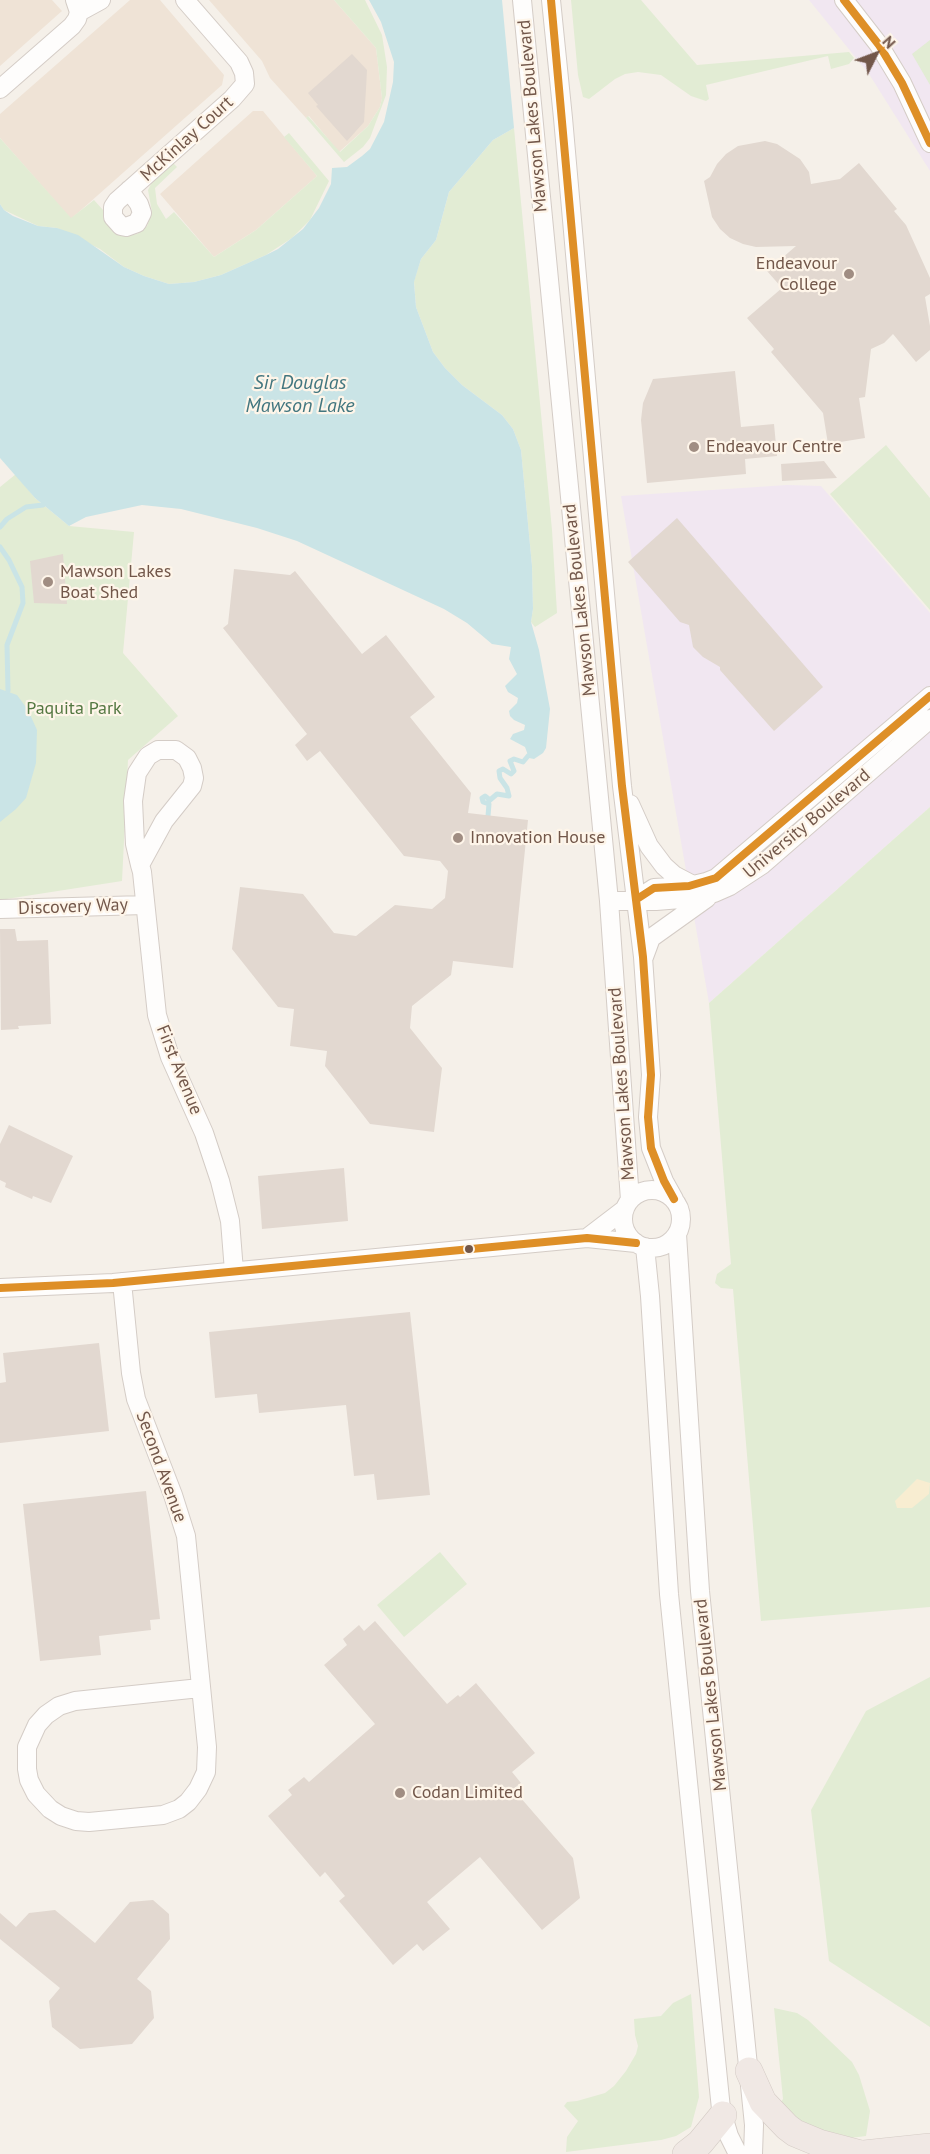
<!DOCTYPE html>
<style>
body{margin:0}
#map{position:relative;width:930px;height:2154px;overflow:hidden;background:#f5f0e9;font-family:"PT Sans",sans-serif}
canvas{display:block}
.north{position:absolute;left:846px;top:24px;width:60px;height:60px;-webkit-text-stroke:4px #fef5e9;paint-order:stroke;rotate:48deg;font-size:16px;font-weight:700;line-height:24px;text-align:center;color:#72574a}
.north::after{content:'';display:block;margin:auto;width:21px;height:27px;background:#72574a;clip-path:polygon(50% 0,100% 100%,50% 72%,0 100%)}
</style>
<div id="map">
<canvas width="930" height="2154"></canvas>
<div class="north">N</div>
</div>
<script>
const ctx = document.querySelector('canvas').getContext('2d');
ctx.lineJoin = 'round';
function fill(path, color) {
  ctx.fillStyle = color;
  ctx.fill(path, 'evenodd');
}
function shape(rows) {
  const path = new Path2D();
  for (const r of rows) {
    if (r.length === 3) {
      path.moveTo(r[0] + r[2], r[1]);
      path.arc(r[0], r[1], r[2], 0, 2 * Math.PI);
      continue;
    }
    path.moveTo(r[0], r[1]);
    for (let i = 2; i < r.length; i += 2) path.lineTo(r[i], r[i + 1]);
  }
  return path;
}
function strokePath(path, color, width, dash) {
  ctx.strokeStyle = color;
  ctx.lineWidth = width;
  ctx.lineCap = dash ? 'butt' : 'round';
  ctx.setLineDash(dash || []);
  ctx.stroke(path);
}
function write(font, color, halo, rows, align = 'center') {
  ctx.font = font + ' "PT Sans",sans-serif';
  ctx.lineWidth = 4.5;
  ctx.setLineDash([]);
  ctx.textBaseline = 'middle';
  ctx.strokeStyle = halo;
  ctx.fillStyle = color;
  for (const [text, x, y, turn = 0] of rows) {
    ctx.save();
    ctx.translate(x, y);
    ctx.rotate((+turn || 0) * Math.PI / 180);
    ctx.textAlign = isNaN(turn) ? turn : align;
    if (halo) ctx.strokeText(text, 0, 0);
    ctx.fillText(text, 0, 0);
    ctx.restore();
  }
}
fill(shape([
 [0,0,52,0,62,11,0,66],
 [130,0,160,0,224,75,222,85,71,219,0,138,0,114],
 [209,0,334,0,376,48,382,98,380,107,368,126,339,152,309,116,306,118,270,78,262,61],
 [253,111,263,111,317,176,256,230,214,257,160,194]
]), '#efe3d6');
fill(shape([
 [809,0,930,0,930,171,869,74],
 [787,485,821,486,930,613,930,807,709,1003,621,496]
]), '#f1e7f1');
fill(shape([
 [334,0,365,0,382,35,387,67,386,95,370,138,363,147,344,162,306,118,308,116,340,152,368,126,380,107,382,98,376,48],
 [571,0,641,0,697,65,849,52,854,58,849,64,831,69,828,56,706,85,709,99,706,101,691,96,661,75,638,72,625,74,615,79,589,99,583,97,578,75],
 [930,40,930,85,912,54],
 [514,128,552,530,557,613,535,627,531,622,533,609,532,566,521,450,513,429,502,415,462,385,445,368,433,352,416,307,414,281,421,259,436,240,449,192,493,140],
 [289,133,329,181,310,220,292,238,266,255,221,275,194,282,169,284,144,276,124,267,100,249,57,228,38,226,4,210,0,204,0,138,71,218,94,200,103,210,104,216,111,229,123,235,137,234,147,226,152,212,148,190,152,182,173,163,177,167,155,188,157,204,166,219,174,212,214,257,256,230,317,176,284,137],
 [886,445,930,498,930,610,830,494],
 [16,474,35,498,69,526,134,532,123,653,178,716,128,760,122,881,0,900,0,487],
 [930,807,930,1607,761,1621,733,1289,721,1288,715,1283,717,1274,731,1264,709,1003],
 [440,1552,467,1584,404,1637,377,1605],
 [930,1677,930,2027,829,1961,811,1810,866,1711],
 [691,1994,699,2097,691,2127,676,2136,661,2140,566,2152,567,2137,578,2121,564,2106,567,2102,577,2101,605,2093,614,2086,626,2071,636,2054,638,2046,635,2035,634,2019,661,2016,673,2003],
 [774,2008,797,2013,808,2020,852,2062,859,2075,870,2111,866,2136,842,2139,814,2134,781,2102,783,2099]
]), '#e2ecd4');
fill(shape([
 [917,1479,930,1483,929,1494,912,1508,897,1508,895,1501]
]), '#f8edd1');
fill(shape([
 [369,0,502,0,514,128,493,140,449,192,436,240,421,259,414,282,416,307,433,352,445,368,462,385,502,415,513,429,521,450,532,566,533,609,531,622,539,650,550,709,546,748,543,753,534,759,529,758,525,747,510,739,513,734,524,730,525,725,514,720,510,716,509,711,517,703,518,698,508,692,505,686,517,674,509,659,511,647,492,644,467,623,444,609,297,541,257,528,181,509,142,505,86,517,69,526,35,498,0,458,0,204,4,210,13,216,38,226,57,228,78,235,124,267,144,276,169,284,194,282,221,275,266,255,278,249,303,229,319,208,331,184,332,168,347,167,362,156,370,149,384,122,393,82,394,62,381,22],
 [0,689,17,695,28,710,37,730,36,763,26,798,16,809,0,822]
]), '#cae4e6');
strokePath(shape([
 [0,527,7,519,26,507,43,505],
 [0,547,9,560,22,587,23,603,7,645,8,691],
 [488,816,489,804,483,802,482,798,485,796,490,800,497,794,509,796,507,788,500,778,499,771,503,769,511,774,514,771,510,761,514,759,523,762,528,756]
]), '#cae4e6', 5);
fill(shape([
 [352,54,367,70,366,89,364,122,347,141,316,106,318,105,308,93],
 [765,141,777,144,800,159,809,172,811,184,840,179,859,163,897,209,894,211,906,225,930,278,930,294,925,297,930,326,930,350,916,362,893,334,884,343,871,349,865,397,859,398,865,438,828,444,823,413,771,352,774,349,747,318,782,288,767,271,796,246,756,247,743,244,730,238,720,229,712,217,704,181,710,177,717,164,726,154,738,146],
 [735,371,741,427,774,424,777,456,745,459,746,474,647,483,641,420,643,403,653,379],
 [824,461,837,478,782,481,781,464],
 [677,518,823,687,774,731,720,670,720,667,703,657,693,647,689,625,680,622,628,562],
 [63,554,67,604,34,603,30,561],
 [234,569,290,575,295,571,362,654,386,635,435,697,410,717,471,793,468,813,528,820,513,968,453,961,451,975,412,1006,410,1028,442,1068,434,1132,370,1124,325,1066,327,1051,290,1046,294,1009,278,1007,232,949,240,887,303,894,334,933,356,936,395,905,432,909,445,898,448,871,440,861,404,856,320,751,307,761,295,745,307,734,223,628,228,624],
 [0,929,15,929,17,941,48,940,51,1024,18,1026,19,1029,1,1030],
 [9,1125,73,1156,51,1203,33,1196,32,1199,5,1187,6,1183,0,1180,0,1144],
 [344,1168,348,1221,262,1229,258,1176],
 [410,1312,430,1495,377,1500,374,1474,354,1476,346,1405,259,1413,257,1394,215,1398,209,1332],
 [99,1343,109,1431,0,1443,0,1383,6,1382,3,1353],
 [146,1491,160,1619,150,1620,151,1630,99,1636,101,1655,40,1661,23,1504],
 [375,1621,447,1704,458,1695,460,1697,476,1683,535,1753,512,1772,521,1783,513,1789,573,1858,580,1898,542,1930,480,1857,427,1902,450,1929,423,1951,417,1944,393,1965,339,1901,345,1896,325,1872,320,1877,268,1816,292,1795,288,1790,304,1777,309,1782,375,1724,324,1665,347,1645,343,1639,359,1625,364,1631],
 [153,1900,169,1914,170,1939,137,1979,151,1991,154,2018,132,2044,80,2049,52,2027,49,2001,60,1988,0,1939,0,1913,16,1927,29,1913,55,1910,95,1943,130,1902]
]), '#e2d8d0');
const minor = shape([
 [522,0,609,901,630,1200],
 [551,0,563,118,622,786,643,957,651,1075,648,1117,651,1148,664,1181,674,1199],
 [844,0,879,45,902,83,930,143],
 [79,12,101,0],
 [0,89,72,26,77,19,79,12,75,0],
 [129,190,139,204,142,213,137,223,126,227,121,226,113,217,113,207,117,201,232,99,245,84,244,73,239,62,185,0],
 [630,804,649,846,664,866,674,875,693,885],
 [140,865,164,821,192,786,194,778,192,768,187,758,176,750,158,750,148,756,137,773,133,801,135,844,140,865,142,872,157,1015,170,1057,204,1133,220,1181,230,1221,234,1271],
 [637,899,654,888,689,886,706,882,716,878,930,696],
 [609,901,656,901,693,898,714,893,730,886,762,865,930,719],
 [0,909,145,905],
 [644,957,651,938,707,898],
 [652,1219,29],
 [677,1234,700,1591,754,2125,753,2154],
 [587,1238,625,1209],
 [645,1247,650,1296,669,1594,721,2109,729,2136,738,2154],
 [122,1282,131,1373,136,1399,173,1495,186,1536,207,1747,206,1772,198,1789,188,1802,179,1809,163,1815,89,1822,76,1821,61,1816,50,1809,36,1794,29,1780,27,1769,27,1747,37,1725,46,1715,59,1706,75,1701,200,1688],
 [0,1288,113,1283,587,1238,636,1243]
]);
const highway = shape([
 [749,2071,763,2102,787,2127,795,2133,819,2143,861,2154],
 [686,2154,700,2143,723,2115],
 [864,2154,930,2147]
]);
strokePath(minor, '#d4ccc6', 20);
strokePath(highway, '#d4cbc5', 28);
strokePath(minor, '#fefdfc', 18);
strokePath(highway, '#f0e8e4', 27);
strokePath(shape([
 [551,0,622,786,643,957,651,1075,648,1117,651,1148,664,1181,674,1199],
 [844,0,879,45,902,83,930,143],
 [637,899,654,888,689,886,716,878,930,696],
 [0,1288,113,1283,587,1238,636,1243]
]), '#de8f27', 8);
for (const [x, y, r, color] of [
 [849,274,6,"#a08d82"],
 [694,447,6,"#a08d82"],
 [48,582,6,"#a08d82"],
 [458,838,6,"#a08d82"],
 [469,1249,5,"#72574a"],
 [400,1793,6,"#a08d82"]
]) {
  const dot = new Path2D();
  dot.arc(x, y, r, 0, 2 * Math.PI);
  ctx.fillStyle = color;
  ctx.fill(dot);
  strokePath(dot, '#fef5e9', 2);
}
write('18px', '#72574a', '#fef5e9', [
 ["Mawson Lakes Boulevard",533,116,-95],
 ["McKinlay Court",187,139,-42],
 ["Mawson Lakes Boulevard",580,600,-96],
 ["University Boulevard",807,824,-40],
 ["Discovery Way",73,907,-2],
 ["First Avenue",179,1070,68],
 ["Mawson Lakes Boulevard",622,1084,-94],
 ["Second Avenue",161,1467,70],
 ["Mawson Lakes Boulevard",711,1695,-96]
]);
write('18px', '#72574a', '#fef5e9', [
 ["Endeavour",837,264,"right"],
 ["College",837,285,"right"],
 ["Endeavour Centre",706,447],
 ["Mawson Lakes",60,572],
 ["Boat Shed",60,593],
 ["Innovation House",470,838],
 ["Codan Limited",412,1793]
], 'left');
write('18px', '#547842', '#fef5e9', [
 ["Paquita Park",74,709]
]);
write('italic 20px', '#42767f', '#fef5e9', [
 ["Sir Douglas",300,383],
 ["Mawson Lake",300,406]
]);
</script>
